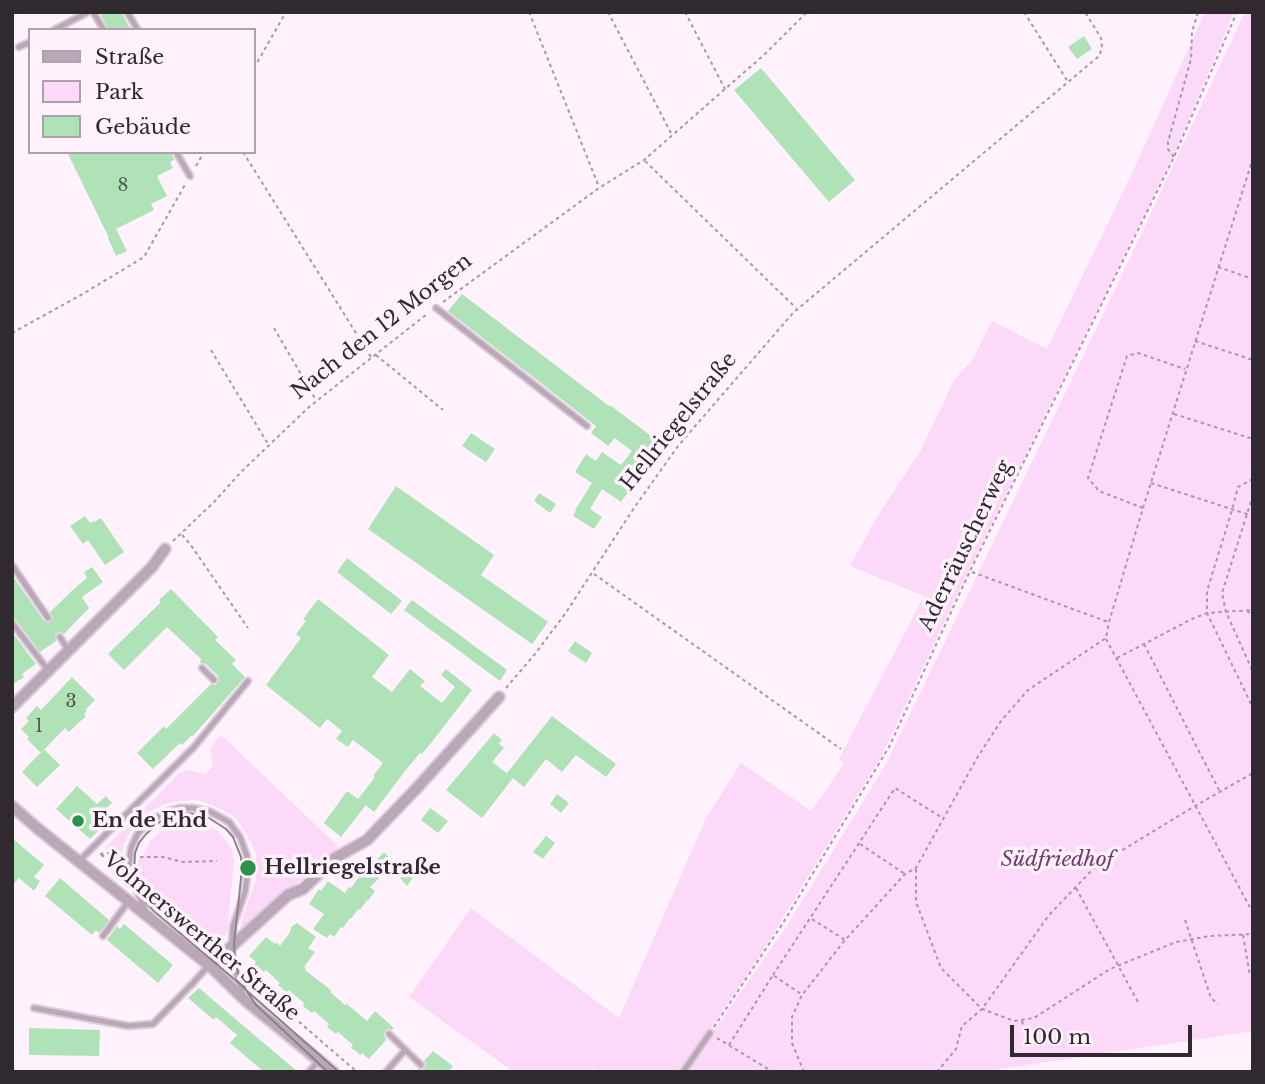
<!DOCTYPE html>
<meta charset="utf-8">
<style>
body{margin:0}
#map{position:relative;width:1265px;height:1084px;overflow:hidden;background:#fff2fd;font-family:"Libre Baskerville",serif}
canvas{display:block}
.frame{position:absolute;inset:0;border:14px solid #312930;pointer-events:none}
.legend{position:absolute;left:28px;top:28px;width:228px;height:126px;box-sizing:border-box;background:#fff2fd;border:2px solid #ada2ab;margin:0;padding:9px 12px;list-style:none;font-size:21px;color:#312930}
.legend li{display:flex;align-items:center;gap:14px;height:35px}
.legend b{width:35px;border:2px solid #ada2ab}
.scale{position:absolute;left:1010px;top:1025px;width:182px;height:32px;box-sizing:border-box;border:4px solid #312930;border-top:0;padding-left:9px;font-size:21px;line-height:24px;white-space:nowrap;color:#312930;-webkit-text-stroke:5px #fff2fd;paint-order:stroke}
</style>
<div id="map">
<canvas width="1265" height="1084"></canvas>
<div class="frame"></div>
<ul class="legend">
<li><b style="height:9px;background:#bca7ba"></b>Straße</li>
<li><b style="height:19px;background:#fcd8f9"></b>Park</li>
<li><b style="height:19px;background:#afe2b7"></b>Gebäude</li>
</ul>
<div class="scale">100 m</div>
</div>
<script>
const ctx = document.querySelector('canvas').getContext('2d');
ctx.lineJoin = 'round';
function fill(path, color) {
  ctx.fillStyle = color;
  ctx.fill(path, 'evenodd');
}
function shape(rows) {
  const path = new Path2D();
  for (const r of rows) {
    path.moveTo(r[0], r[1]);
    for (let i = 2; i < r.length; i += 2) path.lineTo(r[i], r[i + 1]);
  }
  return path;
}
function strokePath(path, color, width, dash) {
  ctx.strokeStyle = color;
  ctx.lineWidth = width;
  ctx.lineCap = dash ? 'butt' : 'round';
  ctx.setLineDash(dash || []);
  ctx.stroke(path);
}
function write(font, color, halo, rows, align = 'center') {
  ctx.font = font + ' "Libre Baskerville",serif';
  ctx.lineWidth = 7;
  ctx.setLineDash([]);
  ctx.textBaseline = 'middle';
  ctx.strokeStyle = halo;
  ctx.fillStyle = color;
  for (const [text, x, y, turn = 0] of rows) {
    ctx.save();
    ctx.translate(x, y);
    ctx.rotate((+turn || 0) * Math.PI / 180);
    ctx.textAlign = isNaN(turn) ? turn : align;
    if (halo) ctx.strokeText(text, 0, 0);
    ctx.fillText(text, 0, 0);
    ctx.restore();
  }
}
fill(shape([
 [1205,12,1234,12,1173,157,969,570,882,755,764,949,709,1032,679,1072,597,1072,593,1068,590,1072,514,1072,409,997,471,908,619,1018,706,818,741,763,811,811,844,764,839,759,924,596,850,566,878,515,921,450,954,380,973,359,992,321,1047,349,1127,184],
 [1245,12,1253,12,1253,1031,980,1072,685,1072,787,926,886,764,1114,292],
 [221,735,339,847,308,872,305,877,259,912,239,933,244,913,256,880,256,854,252,844,241,825,233,816,223,810,205,802,196,800,172,802,156,808,141,818,128,836,124,844,122,853,109,851,105,848,179,773,188,770,205,774,213,766,210,750,215,741],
 [183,822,201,823,211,827,219,833,226,841,232,851,234,860,227,932,225,936,216,941,210,943,165,904,162,899,139,877,137,871,139,858,143,856,150,841,164,828]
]), '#fcd8f9');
fill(shape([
 [104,12,121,12,131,30,109,30,101,15],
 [1084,36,1092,49,1077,59,1068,47],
 [761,68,855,180,829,202,734,90],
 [67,152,171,152,174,160,170,162,173,168,157,176,167,196,151,204,154,210,116,229,127,251,116,256,108,238,109,238],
 [462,294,609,406,610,405,659,442,634,475,638,478,621,502,602,489,590,509,602,517,594,529,573,516,576,511,575,510,592,483,575,472,586,454,596,461,602,452,621,465,632,451,615,438,608,446,591,433,596,426,448,311],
 [471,433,495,449,486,462,462,446],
 [396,486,494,555,481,575,548,622,532,644,368,529],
 [539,493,556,504,550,513,534,501],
 [85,516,90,523,93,521,94,522,101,518,124,552,105,565,88,540,83,544,70,526],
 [347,558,402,601,391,614,337,572],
 [92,567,103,582,82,597,89,608,64,634,61,632,57,633,55,636,56,641,40,652,16,620,12,618,12,575,44,621,49,623,53,618,50,612,76,587,87,578,84,572],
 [171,589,218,637,215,640,236,660,232,664,245,677,193,736,192,735,182,745,180,743,153,769,137,753,164,726,166,729,211,684,216,685,219,681,218,676,206,664,200,663,201,659,167,627,124,670,108,654,161,602,159,600],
 [318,599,389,655,372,677,392,692,410,669,425,681,420,686,442,703,455,687,441,675,446,669,472,690,431,743,422,754,420,753,405,771,374,812,366,805,341,837,324,823,347,791,358,799,375,777,373,776,383,763,353,740,348,747,336,739,342,731,327,719,320,728,266,685,301,638,296,634,306,621,303,619],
 [412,600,507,670,500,681,404,610],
 [12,632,36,664,22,674,24,677,12,685],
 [575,641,592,653,586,663,568,651],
 [72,677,95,700,86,709,87,711,84,714,86,716,69,732,65,728,41,753,27,739,29,737,21,729,29,721,26,718,37,706,41,710],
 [552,716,616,764,606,777,576,755,562,772,546,759,524,787,513,778,482,818,446,790,494,733,502,740,499,744,504,748,492,762,513,778,507,773],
 [44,749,60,765,37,787,22,772],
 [77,786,97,804,106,796,112,803,97,816,101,819,98,822,103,826,90,839,56,809],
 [557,794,569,803,561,813,550,804],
 [430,808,448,821,438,833,421,820],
 [546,836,555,843,543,859,533,852],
 [12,838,44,865,34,877,40,881,34,891,19,878,12,886],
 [384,852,395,863,370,887,375,891,368,901,367,900,360,910,358,909,351,919,350,918,343,928,341,927,334,937,330,934,327,938,313,929,324,914,309,904,319,889,321,891,328,881,345,893,349,887,351,888,368,864,371,866],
 [411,864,419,869,407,886,400,878],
 [60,878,109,920,99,933,96,930,92,935,45,896],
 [297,923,316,937,308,948,315,952,304,967,306,968,305,970,332,991,330,992,345,1005,347,1004,367,1021,375,1011,394,1028,392,1030,388,1029,385,1031,384,1035,386,1040,369,1059,362,1053,360,1055,356,1051,351,1048,353,1045,338,1032,336,1034,331,1030,327,1027,329,1024,314,1011,312,1013,303,1006,304,1003,289,990,287,993,278,985,280,983,266,970,264,972,254,964,256,962,249,956,266,937,275,944,276,942,280,946,290,932,292,926],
 [124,924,173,965,158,983,107,940,117,926,120,929],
 [199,988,226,1011,298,1072,264,1072,230,1043,237,1035,216,1017,214,1020,188,998],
 [29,1028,100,1030,99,1056,29,1055],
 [433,1051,453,1066,448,1072,415,1072,417,1069,422,1070,425,1068,426,1064,424,1061]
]), '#afe2b7');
const service = shape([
 [93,12,104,30],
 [127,12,138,30],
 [54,30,88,12],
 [19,47,30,42],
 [176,152,190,176],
 [436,308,587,426],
 [12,565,48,618],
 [12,623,48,670],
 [60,637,68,650],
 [202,668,214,680],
 [79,861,194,747,248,681],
 [145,909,132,881,129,864,131,848,137,835,146,824,168,811,180,808,193,808,211,812,229,822,240,837,247,856,247,877,245,892,233,926,232,942,232,959,243,995],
 [103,936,128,902],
 [34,1008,128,1026,153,1024,193,983,209,965],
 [389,1034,421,1065],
 [309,1072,319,1060],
 [386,1072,405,1050],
 [683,1072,710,1033]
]);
const minor = shape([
 [12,707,152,567,165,549],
 [12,806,37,828,210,966,246,1001,333,1072],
 [210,966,288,895,303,889,335,858,367,840,416,789,499,697]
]);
strokePath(service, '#daced8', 9);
strokePath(minor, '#daced8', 14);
strokePath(shape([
 [529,12,599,187],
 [608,12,672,135],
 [685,12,725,89],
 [1024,12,1068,82],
 [254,68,286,12],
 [243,152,371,357],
 [1174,157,1168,149,1168,142,1191,59,1192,32,1198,12],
 [645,161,796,308],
 [196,166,204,152],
 [1218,267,1253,279],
 [443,302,599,188,644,160,765,54,807,12],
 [274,328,316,400],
 [12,333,81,295,144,257,186,183],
 [1195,341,1253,360],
 [211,350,268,444],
 [376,355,443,410],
 [1174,414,1253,439],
 [1253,479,1238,487,1232,510,1207,591,1207,613,1253,708],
 [1151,483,1253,516],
 [1253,495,1222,593,1226,612,1253,672],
 [1143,508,1099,491,1088,478,1127,356,1138,353,1185,369],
 [182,535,190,544,248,628],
 [173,541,215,501,241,472,309,407,427,314],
 [972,572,1108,622],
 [594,574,841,749],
 [1247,611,1253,615],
 [1106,639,1253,913],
 [1144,644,1220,792],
 [1117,658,1192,619,1207,613,1253,610],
 [506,688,535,654,565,614,634,508,678,446,793,313,1099,56,1102,48,1101,38,1085,12],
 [860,844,905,874],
 [100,854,109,853,120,854],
 [101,855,118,863],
 [140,857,163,857,183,862,217,861],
 [916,869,916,902,941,968,982,1009,1014,1021,1034,1018,1110,969,1176,942,1210,936,1253,934],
 [145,887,163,907,213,949],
 [1076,888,1139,1004],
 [812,919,845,940],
 [1185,920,1211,998,1218,1004],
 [1243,935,1250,976],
 [773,975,895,788,944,819],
 [246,976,357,1072],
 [1022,1021,1025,1032],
 [714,1027,783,923,889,747,970,571,1174,157,1237,12],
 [717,1038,773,1072],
 [729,1045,773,975,801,994],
 [804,1072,792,1043,792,1017,802,995,845,940,905,874,916,868,977,758,1001,721,1028,690,1106,638,1109,622,1143,508,1253,158],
 [937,1072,956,1049,962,1026,982,1009,1049,915,1096,866,1195,806,1253,773]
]), '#a59aa3', 2, [3.5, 3.5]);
strokePath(service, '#bca7ba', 5);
strokePath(minor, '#bca7ba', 10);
strokePath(shape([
 [328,1072,256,1005,246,990,239,976,235,960,234,944,242,869,241,857,233,837,226,829,206,816,187,813,177,814,161,821,146,834,139,843,135,853,134,874,139,892,142,898,154,911,240,984,246,990,322,1057,339,1072]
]), '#8c828b', 2);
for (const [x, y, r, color] of [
 [78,821,7,"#2b934a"],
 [248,868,9,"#2b934a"]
]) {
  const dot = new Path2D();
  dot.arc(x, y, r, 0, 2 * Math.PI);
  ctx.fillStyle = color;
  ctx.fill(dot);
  strokePath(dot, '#fff2fd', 2.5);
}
write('18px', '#505752', null, [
 ["8",123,186],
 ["3",71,702],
 ["1",39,727]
]);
write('21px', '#312930', '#fff2fd', [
 ["Nach den 12 Morgen",382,327,-38],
 ["Hellriegelstraße",679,422,-51],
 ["Aderräuscherweg",966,546,-64],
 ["Volmerswerther Straße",201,937,40]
]);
write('bold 21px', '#312930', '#fff2fd', [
 ["En de Ehd",92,821],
 ["Hellriegelstraße",264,868]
], 'left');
write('italic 21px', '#743a70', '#fff2fd', [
 ["Südfriedhof",1057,860]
]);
</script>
